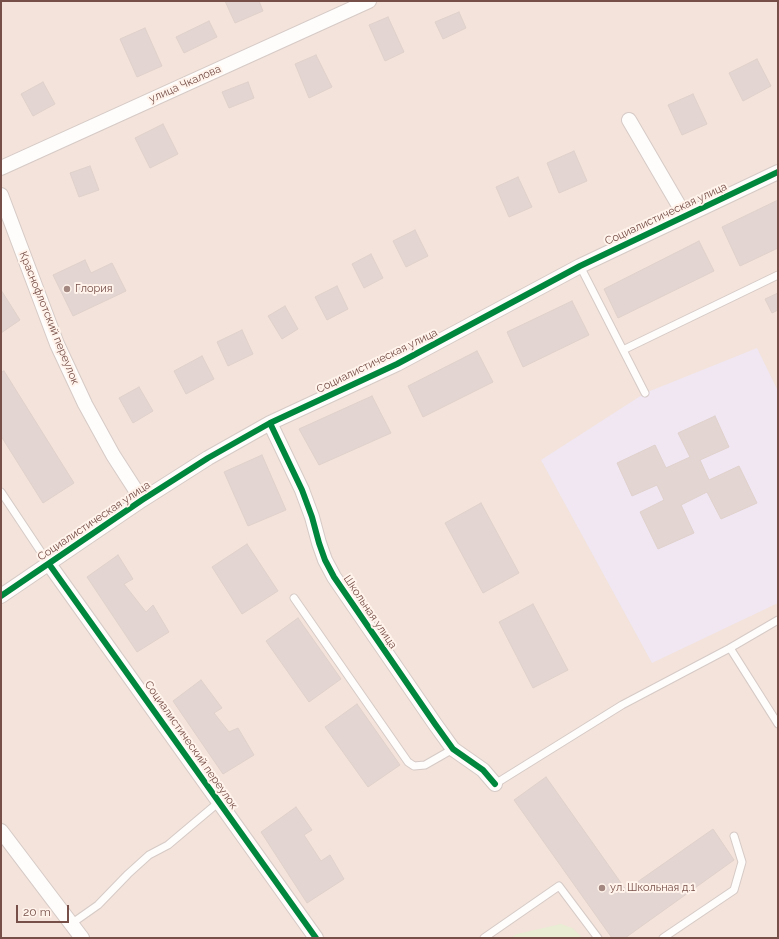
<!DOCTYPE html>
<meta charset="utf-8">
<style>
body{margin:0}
#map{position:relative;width:779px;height:939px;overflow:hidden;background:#f7efea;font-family:Raleway,sans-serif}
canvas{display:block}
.frame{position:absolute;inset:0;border:2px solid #764f48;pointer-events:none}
.scale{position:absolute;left:16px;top:905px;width:53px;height:18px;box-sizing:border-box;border:2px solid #764f48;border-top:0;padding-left:5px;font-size:12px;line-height:14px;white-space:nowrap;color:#764f48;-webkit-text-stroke:3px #fff3eb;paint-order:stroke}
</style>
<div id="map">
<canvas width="779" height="939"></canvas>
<div class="frame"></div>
<div class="scale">20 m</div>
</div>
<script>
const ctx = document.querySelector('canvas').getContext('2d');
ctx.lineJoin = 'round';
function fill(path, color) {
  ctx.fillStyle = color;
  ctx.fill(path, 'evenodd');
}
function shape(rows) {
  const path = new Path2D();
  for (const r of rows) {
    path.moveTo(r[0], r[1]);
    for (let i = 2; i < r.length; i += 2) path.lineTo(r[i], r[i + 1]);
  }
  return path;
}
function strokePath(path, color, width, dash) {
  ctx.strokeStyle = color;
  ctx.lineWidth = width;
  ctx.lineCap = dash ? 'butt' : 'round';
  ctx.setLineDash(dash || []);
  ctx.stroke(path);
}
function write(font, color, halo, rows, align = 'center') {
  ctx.font = font + ' Raleway,sans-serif';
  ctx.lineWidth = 4;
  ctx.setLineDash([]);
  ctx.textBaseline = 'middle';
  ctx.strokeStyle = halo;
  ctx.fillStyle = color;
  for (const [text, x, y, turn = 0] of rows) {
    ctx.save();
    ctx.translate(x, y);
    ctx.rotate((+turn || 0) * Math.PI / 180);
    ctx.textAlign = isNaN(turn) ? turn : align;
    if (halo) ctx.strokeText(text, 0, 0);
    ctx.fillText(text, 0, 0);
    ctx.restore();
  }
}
fill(shape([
 [1,1,778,1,778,938,1,938]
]), '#f3e3da');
fill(shape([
 [757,348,778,391,778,603,652,663,541,460,645,393]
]), '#f0e7f2');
fill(shape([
 [561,924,572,928,583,938,510,938,517,934]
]), '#e8edd4');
const building = shape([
 [225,1,259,1,263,11,235,23,225,1],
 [459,12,466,28,443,39,435,22,459,12],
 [388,17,404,52,385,61,369,25,388,17],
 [209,21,217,37,184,53,176,37,209,21],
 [145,28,162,66,137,77,120,39,145,28],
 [316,55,332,87,309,98,295,64,316,55],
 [757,59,771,86,743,101,729,73,757,59],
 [43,82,55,104,33,116,21,94,43,82],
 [248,82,254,98,229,108,222,92,248,82],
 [693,94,707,124,682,135,668,105,693,94],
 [163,124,178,154,150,168,135,138,163,124],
 [574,151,587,181,559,193,547,163,574,151],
 [90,166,99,190,79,197,70,173,90,166],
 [518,177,532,207,509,217,496,187,518,177],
 [778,200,778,248,740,266,722,227,778,200],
 [415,230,428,256,406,267,393,241,415,230],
 [699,241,714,271,618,318,604,289,699,241],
 [371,254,383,278,364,288,352,264,371,254],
 [85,260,91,273,112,263,126,291,73,316,53,275,85,260],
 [337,286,348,309,327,320,315,297,337,286],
 [1,290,20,320,1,333,1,290],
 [778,293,778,310,772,313,765,299,778,293],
 [572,301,589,335,523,367,507,332,572,301],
 [285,306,298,329,282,339,268,316,285,306],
 [242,330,253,354,228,366,217,342,242,330],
 [477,351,493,382,423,417,408,386,477,351],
 [202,356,214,379,186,394,174,371,202,356],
 [4,371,74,483,43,503,1,436,1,372,4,371],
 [139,387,153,411,133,423,119,398,139,387],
 [372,396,391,433,319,465,299,429,372,396],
 [715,416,729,447,700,460,709,480,739,466,757,503,721,519,707,492,681,505,694,533,658,549,640,512,664,500,657,485,632,496,617,463,655,445,666,468,690,457,678,433,715,416],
 [262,455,286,510,248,526,224,472,262,455],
 [481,503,519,573,483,593,445,523,481,503],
 [247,544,278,591,242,614,212,567,247,544],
 [118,555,133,579,124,584,146,612,153,605,169,632,137,652,87,577,118,555],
 [533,604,568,670,533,688,499,622,533,604],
 [298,618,341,679,309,702,266,641,298,618],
 [201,680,222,708,214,713,229,732,238,728,254,755,223,774,173,701,201,680],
 [357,704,400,765,368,787,325,727,357,704],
 [546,777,626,890,713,829,734,860,625,938,612,938,514,800,546,777],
 [296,807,312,830,304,835,321,861,330,855,344,879,307,903,261,832,296,807]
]);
fill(building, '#e3d5d1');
strokePath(building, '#e0d1cc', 1);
const lane = shape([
 [580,266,645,393],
 [623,350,778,275],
 [1,492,49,564],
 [294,598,408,762,414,766,425,765,453,749],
 [730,648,778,724],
 [495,784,622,705,730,648,778,620],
 [71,924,98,905,128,874,149,855,168,845,219,802],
 [484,938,559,886,598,938],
 [663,938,734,890,742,862,734,836]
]);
const street = shape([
 [629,120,685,216],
 [1,168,369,1],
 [1,195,57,344,85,404,113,455,142,500],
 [270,423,302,490,312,517,319,543,325,560,334,577,435,724,453,749,483,770,495,784],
 [49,564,316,938],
 [1,596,142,500,208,458,270,423,397,364,580,266,778,172],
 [1,831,82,938]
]);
strokePath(lane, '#d6cac6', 9);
strokePath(street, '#d6cac6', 16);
strokePath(lane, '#fefdfc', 7);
strokePath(street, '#fefdfc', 14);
strokePath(shape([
 [270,423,302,490,312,517,319,543,325,560,334,577,435,724,453,749,483,770,495,784],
 [49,564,316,938],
 [1,596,142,500,208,458,270,423,397,364,580,266,778,172]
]), '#00873e', 6);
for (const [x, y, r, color] of [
 [67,289,4,"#a38781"],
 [602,888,4,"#a38781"]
]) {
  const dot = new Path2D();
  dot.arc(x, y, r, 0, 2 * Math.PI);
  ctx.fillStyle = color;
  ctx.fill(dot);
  strokePath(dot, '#fff3eb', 1.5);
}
write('11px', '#764f48', '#fff3eb', [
 ["улица Чкалова",185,84,-24],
 ["Социалистическая улица",666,214,-25],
 ["Краснофлотский переулок",49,318,68],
 ["Социалистическая улица",377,361,-26],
 ["Социалистическая улица",94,521,-34],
 ["Школьная улица",370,612,56],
 ["Социалистический переулок",191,745,55]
]);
write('11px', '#764f48', '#fff3eb', [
 ["Глория",75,289],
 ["ул. Школьная д.1",610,888]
], 'left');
</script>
